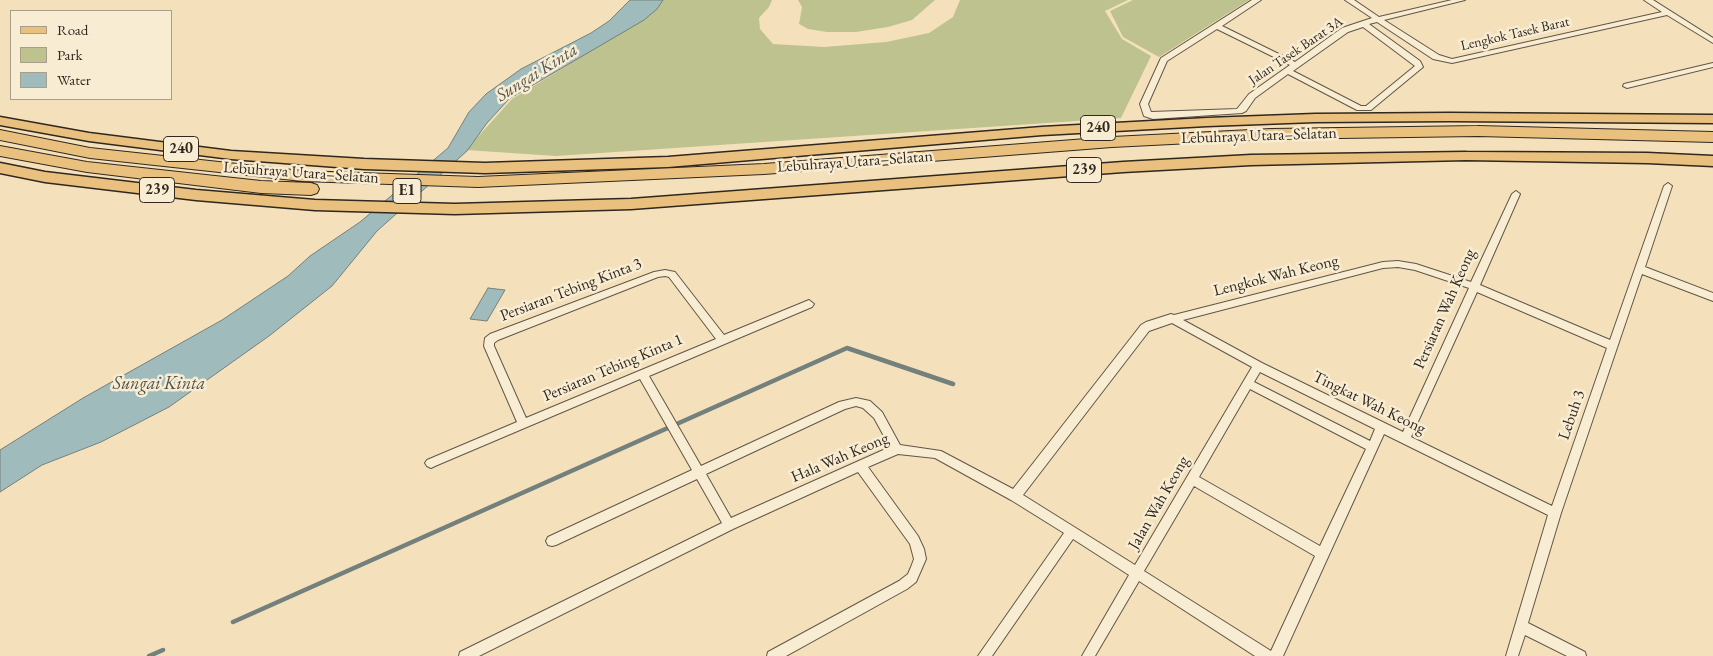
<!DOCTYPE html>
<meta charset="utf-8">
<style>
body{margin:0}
#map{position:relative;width:1713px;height:656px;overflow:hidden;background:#f4e1bc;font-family:"EB Garamond",serif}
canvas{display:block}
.legend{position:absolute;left:10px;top:10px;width:162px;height:90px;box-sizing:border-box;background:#f8ecd3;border:1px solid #a89e8b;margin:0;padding:6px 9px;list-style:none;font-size:15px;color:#30281e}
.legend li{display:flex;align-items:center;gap:10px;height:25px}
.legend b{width:25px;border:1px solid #a89e8b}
</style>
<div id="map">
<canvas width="1713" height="656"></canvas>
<ul class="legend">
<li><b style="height:6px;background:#eac07e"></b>Road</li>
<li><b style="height:14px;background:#bec28f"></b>Park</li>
<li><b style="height:14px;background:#a0bbbb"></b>Water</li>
</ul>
</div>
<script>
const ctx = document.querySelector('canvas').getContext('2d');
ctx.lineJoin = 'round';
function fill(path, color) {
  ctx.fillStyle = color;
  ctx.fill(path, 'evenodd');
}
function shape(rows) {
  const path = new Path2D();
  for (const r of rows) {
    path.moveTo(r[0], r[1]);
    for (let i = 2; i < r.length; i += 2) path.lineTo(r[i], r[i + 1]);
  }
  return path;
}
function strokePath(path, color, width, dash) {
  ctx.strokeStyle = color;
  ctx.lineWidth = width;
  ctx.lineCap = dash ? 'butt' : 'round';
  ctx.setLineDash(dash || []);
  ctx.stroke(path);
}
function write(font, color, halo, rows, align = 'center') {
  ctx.font = font + ' "EB Garamond",serif';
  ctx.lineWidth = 5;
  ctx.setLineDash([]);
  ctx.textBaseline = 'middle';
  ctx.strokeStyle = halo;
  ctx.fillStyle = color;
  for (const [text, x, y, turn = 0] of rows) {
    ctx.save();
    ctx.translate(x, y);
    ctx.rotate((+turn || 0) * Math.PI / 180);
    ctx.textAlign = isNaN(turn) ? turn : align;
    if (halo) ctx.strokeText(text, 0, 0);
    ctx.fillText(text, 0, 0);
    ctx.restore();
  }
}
fill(shape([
 [660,0,772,0,769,7,759,18,760,29,773,44,824,47,886,42,929,33,953,17,960,0,1128,0,1105,11,1122,39,1151,56,1121,118,556,156,466,150,512,99,565,67],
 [798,0,935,0,912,20,888,27,856,32,827,32,808,29,799,24,802,7],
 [1133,0,1249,0,1159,57,1123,37,1110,11]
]), '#bec28f');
const water = shape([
 [630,0,663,0,657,9,644,20,509,99,487,123,467,151,377,231,332,286,269,336,169,407,101,442,42,465,0,492,0,450,83,398,222,320,288,276,310,256,360,222,448,148,469,112,486,94,521,69,591,33,609,21,630,0],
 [488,288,505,290,487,321,470,319,488,288]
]);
fill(water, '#a0bbbb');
strokePath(water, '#73807c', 1);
strokePath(shape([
 [233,622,847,348,953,384],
 [149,656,163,650]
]), '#73807c', 4.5);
const street = shape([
 [1252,0,1261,0,1222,26,1295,62,1342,28,1372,18,1345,0,1354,0,1379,17,1452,0,1465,0,1384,20,1439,55,1452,59,1662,12,1644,0,1653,0,1713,38,1713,43,1667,15,1452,63,1433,59,1377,22,1369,24,1420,61,1423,67,1371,110,1357,110,1288,74,1255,98,1246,111,1242,113,1153,119,1144,116,1140,104,1161,58,1252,0],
 [1363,27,1415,66,1366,106,1361,106,1293,71,1348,32,1363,27],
 [1217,29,1290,65,1249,94,1237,109,1151,112,1148,104,1167,61,1217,29],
 [1713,63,1713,67,1627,88,1623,86,1624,84,1713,63],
 [1668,183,1672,186,1645,267,1713,293,1713,301,1642,274,1561,513,1528,623,1585,652,1586,656,1567,656,1525,635,1518,656,1506,656,1548,515,1384,434,1283,656,1255,656,1139,581,1095,656,1082,656,1129,575,1073,539,992,656,978,656,1064,533,1011,500,935,458,898,454,868,467,918,536,924,549,926,559,916,582,907,589,786,656,767,656,768,652,899,581,908,574,911,567,914,559,910,544,858,472,733,529,479,656,459,656,460,652,722,523,697,479,556,545,552,546,548,545,546,541,548,537,692,470,640,379,435,466,431,468,427,466,425,463,427,460,517,422,484,346,485,338,490,334,654,272,665,270,675,272,724,335,809,300,814,304,812,307,649,376,701,466,839,402,856,398,870,401,882,412,900,445,941,451,1013,489,1141,325,1146,322,1171,314,1174,315,1383,262,1398,261,1416,264,1471,282,1512,194,1516,191,1520,194,1480,285,1610,340,1664,186,1668,183],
 [1398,267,1415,270,1469,288,1403,432,1262,363,1183,320,1383,268,1398,267],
 [665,276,669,277,716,339,526,418,494,346,494,343,498,340,658,277,665,276],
 [1477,292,1607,348,1552,506,1411,437,1477,292],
 [1172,323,1252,367,1135,565,1023,495,1149,331,1172,323],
 [1260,372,1375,429,1370,441,1254,382,1260,372],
 [1250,389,1366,449,1320,546,1199,477,1250,389],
 [856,406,863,408,874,418,890,447,731,518,706,474,845,409,856,406],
 [1194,486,1315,556,1271,651,1144,571,1194,486]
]);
const primary = shape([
 [1450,113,1713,115,1713,123,1450,121,1315,122,1207,126,1042,135,668,167,485,173,364,169,231,159,89,141,0,125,0,117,89,133,231,151,364,159,485,163,668,157,1042,127,1207,118,1315,114,1450,113],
 [1466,152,1647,153,1713,156,1713,166,1647,163,1466,160,1251,165,1123,172,631,209,455,214,315,210,196,200,45,182,0,173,0,163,45,172,196,190,315,200,455,204,631,199,1123,162,1251,155,1466,152]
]);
const highway = shape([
 [1478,126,1713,132,1713,142,1478,136,1271,139,1112,147,764,174,478,187,302,181,90,158,0,140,0,130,90,148,302,171,478,177,764,164,1112,137,1271,129,1478,126],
 [0,146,87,162,261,181,311,183,317,185,319,189,317,193,311,195,261,193,87,172,0,156,0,146]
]);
strokePath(street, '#615646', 2);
strokePath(primary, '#30281e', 3);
strokePath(highway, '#30281e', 2);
fill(street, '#f8ecd3');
fill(primary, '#eac07e');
fill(highway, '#eac07e');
write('14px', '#30281e', '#f8ecd3', [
 ["Lengkok Tasek Barat",1515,34,-13],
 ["Jalan Tasek Barat 3A",1296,51,-34]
]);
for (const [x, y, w] of [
 [1098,128,35],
 [181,149,35],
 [1084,170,35],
 [157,190,35],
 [407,191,28]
]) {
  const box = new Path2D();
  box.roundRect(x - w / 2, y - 12.5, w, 25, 4);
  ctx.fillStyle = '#f8ecd3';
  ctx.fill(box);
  strokePath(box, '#30281e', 1);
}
write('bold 15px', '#30281e', null, [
 ["240",1098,128],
 ["240",181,149],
 ["239",1084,170],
 ["239",157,190],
 ["E1",407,191]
]);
write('16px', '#30281e', '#f8ecd3', [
 ["Lebuhraya Utara–Selatan",1259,136,-2],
 ["Lebuhraya Utara–Selatan",855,162,-4],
 ["Lebuhraya Utara–Selatan",301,173,4],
 ["Lengkok Wah Keong",1276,276,-14],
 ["Persiaran Tebing Kinta 3",571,290,-21],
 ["Persiaran Wah Keong",1445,309,-66],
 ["Persiaran Tebing Kinta 1",613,368,-23],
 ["Tingkat Wah Keong",1369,403,26],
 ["Lebuh 3",1572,415,-71],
 ["Hala Wah Keong",840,458,-23],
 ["Jalan Wah Keong",1159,503,-60]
]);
write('italic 18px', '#52544d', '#f8ecd3', [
 ["Sungai Kinta",537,73,-32],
 ["Sungai Kinta",159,384]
]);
</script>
